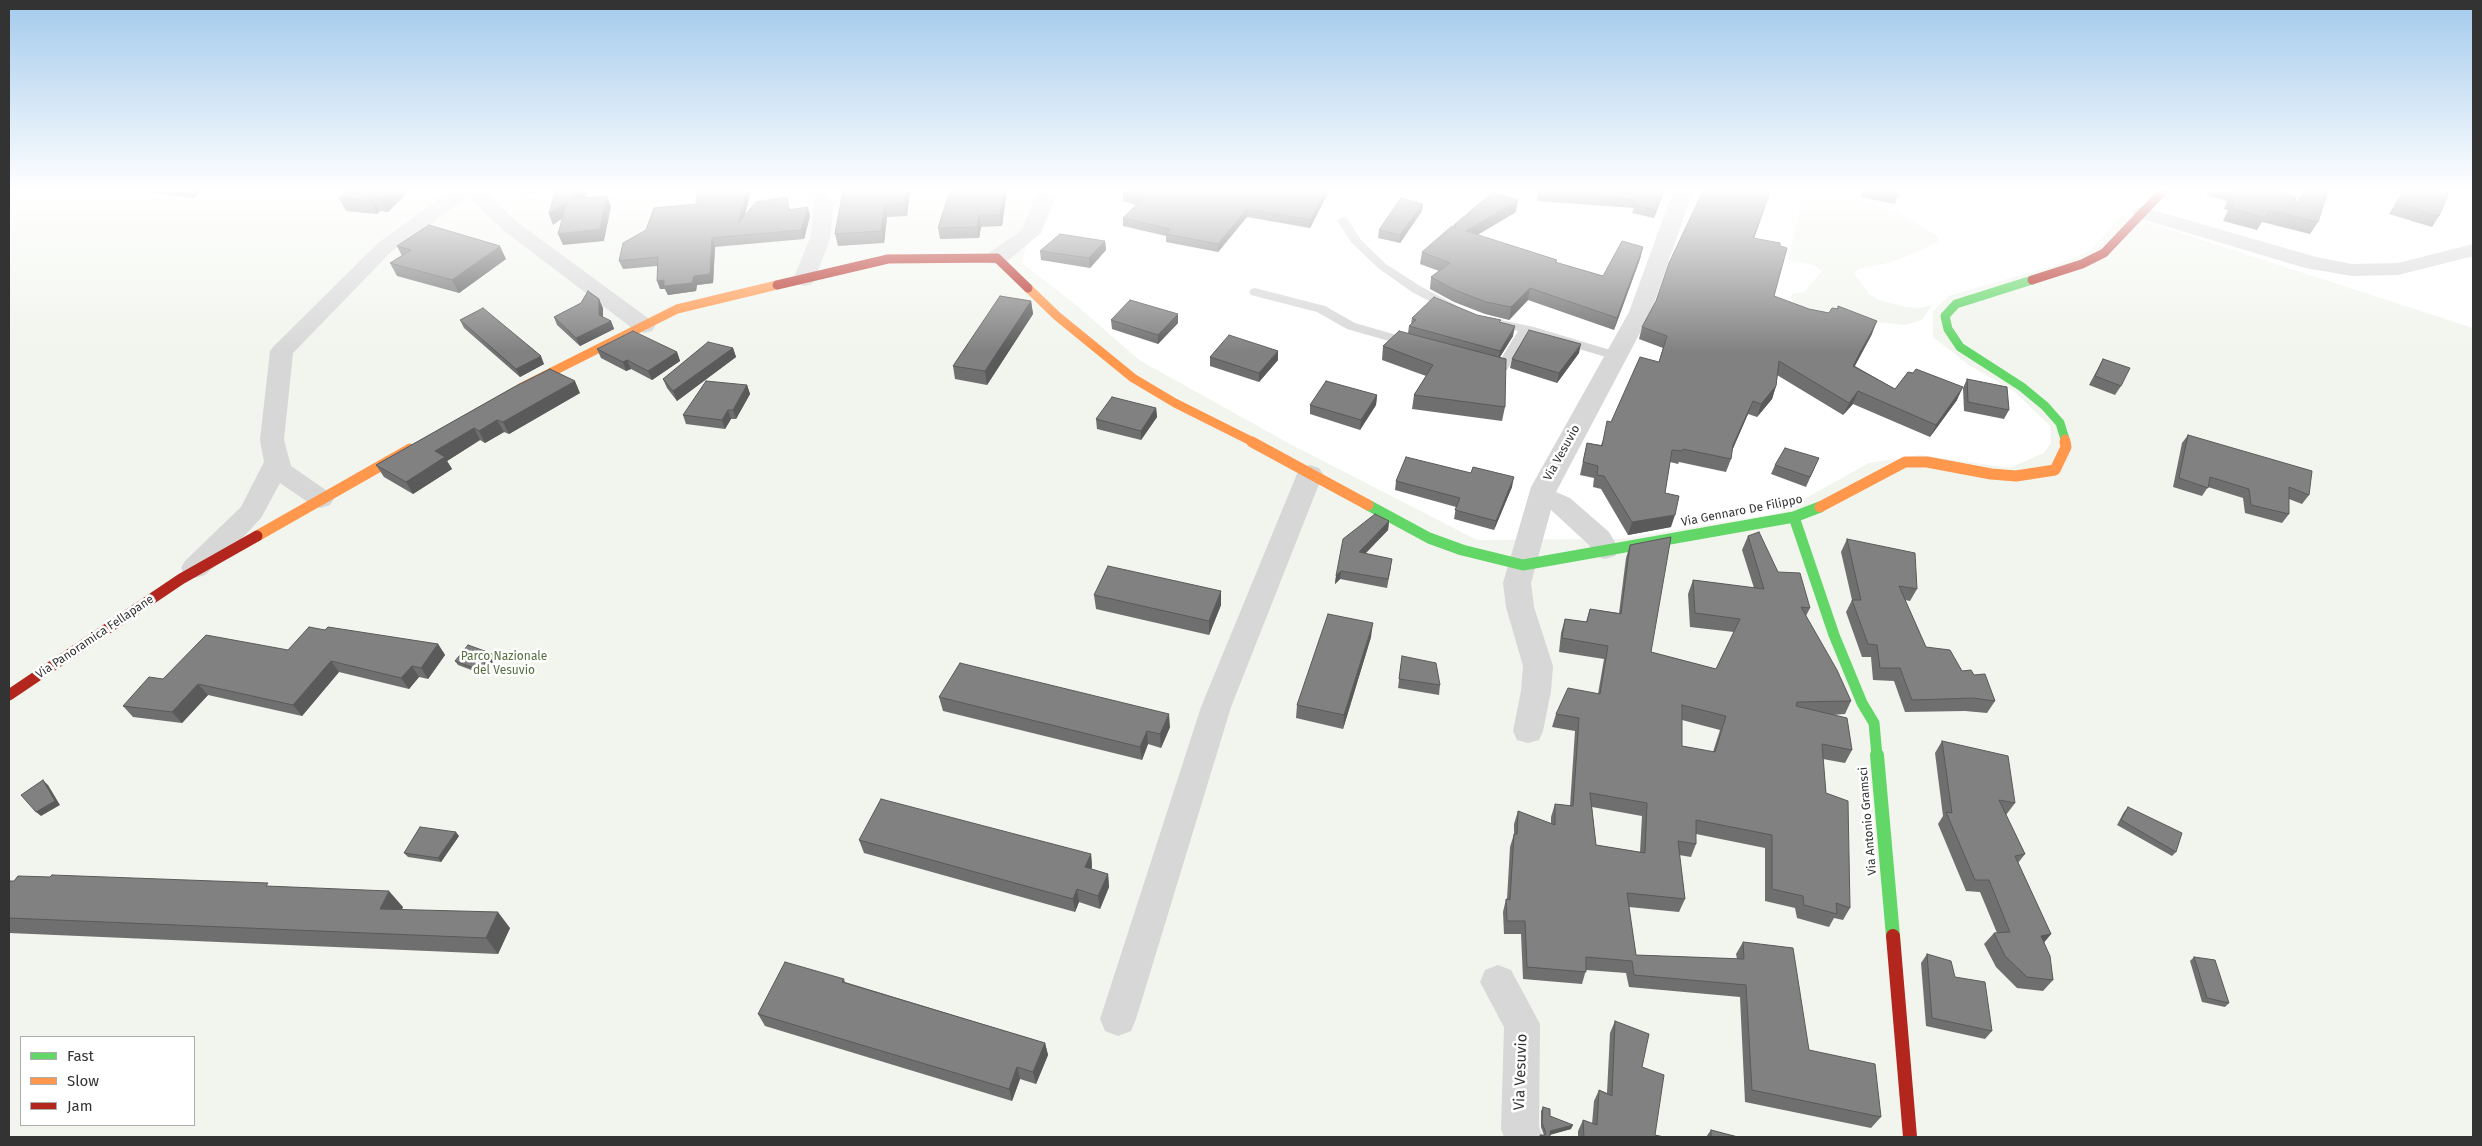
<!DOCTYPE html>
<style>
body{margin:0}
#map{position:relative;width:2482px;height:1146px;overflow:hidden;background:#fff;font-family:"Fira Sans",sans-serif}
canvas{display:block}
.frame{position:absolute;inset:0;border:10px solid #333;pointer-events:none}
.legend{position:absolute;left:20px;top:1036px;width:175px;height:90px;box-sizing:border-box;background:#fff;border:1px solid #adadad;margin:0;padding:6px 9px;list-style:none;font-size:15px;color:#333}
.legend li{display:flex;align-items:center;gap:10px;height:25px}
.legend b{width:25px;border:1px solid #adadad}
</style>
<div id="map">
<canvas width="2482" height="1146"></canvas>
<div class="frame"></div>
<ul class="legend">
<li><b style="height:6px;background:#63d668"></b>Fast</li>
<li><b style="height:6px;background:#ff974d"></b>Slow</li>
<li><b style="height:6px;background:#b3261e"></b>Jam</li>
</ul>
</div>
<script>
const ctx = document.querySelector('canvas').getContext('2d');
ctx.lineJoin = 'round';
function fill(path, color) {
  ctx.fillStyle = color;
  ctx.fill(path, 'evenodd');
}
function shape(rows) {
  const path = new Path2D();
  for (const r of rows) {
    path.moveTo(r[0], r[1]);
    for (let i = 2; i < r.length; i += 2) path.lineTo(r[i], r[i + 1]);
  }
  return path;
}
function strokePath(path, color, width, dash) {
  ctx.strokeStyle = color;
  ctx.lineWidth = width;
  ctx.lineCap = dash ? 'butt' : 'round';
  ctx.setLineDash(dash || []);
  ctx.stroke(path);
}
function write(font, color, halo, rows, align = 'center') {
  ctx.font = font + ' "Fira Sans",sans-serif';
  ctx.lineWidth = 5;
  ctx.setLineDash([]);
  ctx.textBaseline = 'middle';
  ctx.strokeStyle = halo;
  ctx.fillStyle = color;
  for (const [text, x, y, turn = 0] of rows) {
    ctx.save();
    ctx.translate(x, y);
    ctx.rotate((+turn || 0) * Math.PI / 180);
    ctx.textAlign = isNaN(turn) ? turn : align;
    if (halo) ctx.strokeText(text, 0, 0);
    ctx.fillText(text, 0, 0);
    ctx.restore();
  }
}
fill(shape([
 [9,191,1052,191,1043,227,1026,246,1022,263,1081,309,1139,360,1290,444,1477,540,1620,539,1779,513,1869,463,1920,455,2009,468,2044,453,2051,443,2050,426,2015,392,1969,365,1933,337,1933,311,1948,296,2057,265,2091,250,2122,214,2473,328,2473,1137,9,1137],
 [21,1037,194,1037,194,1125,21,1125],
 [1804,191,1822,191,1899,213,1938,236,1938,242,1903,258,1884,264,1860,268,1854,273,1869,294,1879,300,1906,307,1920,308,1932,305,1922,320,1904,325,1851,319,1797,305,1792,301,1790,297,1792,294,1804,292,1822,271,1814,265,1788,260]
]), '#f1f5ed');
fill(shape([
 [1343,217,1347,218,1361,240,1386,264,1420,286,1454,304,1456,307,1454,310,1446,310,1412,292,1378,268,1351,242,1337,220,1343,217],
 [1255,288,1325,306,1355,323,1414,340,1416,343,1410,347,1347,329,1317,312,1251,295,1249,292,1251,289,1255,288],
 [1496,319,1534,327,1620,353,1622,356,1616,360,1528,334,1507,370,1497,370,1484,363,1490,359,1499,362,1518,331,1492,326,1490,323,1496,319]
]), '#d7d7d7');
fill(shape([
 [450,191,485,191,517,222,652,321,655,326,652,331,644,333,636,331,503,230,468,197,392,251,293,353,284,440,291,466,330,493,334,499,330,505,321,508,312,505,280,483,261,518,222,560,205,575,195,578,185,575,181,568,185,561,241,507,264,462,260,440,270,351,274,346,378,243,450,191],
 [806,191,826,191,833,203,831,236,815,279,812,284,804,286,796,284,793,279,811,236,813,203,806,191],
 [1038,191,1058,191,1041,233,1005,263,997,264,989,263,986,258,989,253,1022,230,1038,191],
 [1673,191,1693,191,1651,312,1556,492,1570,498,1609,532,1619,549,1615,556,1605,559,1595,556,1589,545,1551,510,1531,583,1534,607,1553,666,1551,691,1543,731,1539,740,1528,743,1517,740,1513,731,1521,691,1523,666,1506,607,1503,583,1531,487,1629,312,1673,191],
 [2142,207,2316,257,2352,264,2398,263,2473,244,2473,256,2398,275,2352,276,2305,268,2135,217,2132,213,2135,209,2142,207],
 [1310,465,1319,468,1323,474,1231,707,1136,1019,1131,1031,1118,1036,1105,1031,1100,1019,1201,707,1297,474,1301,468,1310,465],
 [1498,965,1511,970,1540,1024,1539,1127,1543,1137,1504,1137,1501,1129,1504,1027,1480,982,1485,970,1498,965]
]), '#d7d7d7');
strokePath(shape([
 [2032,280,1956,304,1945,316,1948,329,1960,347,2022,387,2045,406,2060,423,2065,439]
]), '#63d668', 9);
strokePath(shape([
 [1368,505,1429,538,1462,550,1523,565,1794,517,1820,507],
 [1794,517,1834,635,1862,703,1874,723,1877,756]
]), '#63d668', 11);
strokePath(shape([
 [1877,755,1893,936]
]), '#63d668', 14);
strokePath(shape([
 [1028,288,1057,316,1133,378,1175,403,1255,443],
 [520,388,677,309,777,285],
 [2065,439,2066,443]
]), '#ff974d', 9);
strokePath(shape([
 [1252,442,1368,505],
 [1820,507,1905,462,1927,462,1991,474,2016,476,2055,470,2066,447,2065,442],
 [257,536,410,449]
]), '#ff974d', 11);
strokePath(shape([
 [2032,280,2082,264,2104,253,2163,191],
 [777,285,888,259,997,258,1028,288]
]), '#b3261e', 9);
strokePath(shape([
 [9,695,181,579,257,536]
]), '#b3261e', 11);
strokePath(shape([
 [1893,936,1910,1137]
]), '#b3261e', 14);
fill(shape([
 [142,191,201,191,193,198],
 [346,191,409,191,388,212,380,211,377,214,346,211,339,198],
 [524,191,549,191,525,194],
 [697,191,751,191,745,214,789,205,790,209,810,216,804,239,715,247,713,283,697,285,696,291,668,295,665,289,660,289,657,266,623,269,619,261,696,204],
 [843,191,910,191,907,216,887,217,884,243,838,246,835,234],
 [950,191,1007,191,1002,226,981,227,979,238,940,239,938,228],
 [1125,191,1329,191,1310,228,1247,217,1218,252,1166,242,1166,236,1123,226,1123,218,1136,205,1123,201,1123,193],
 [1539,191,1664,191,1654,218,1632,213,1634,208,1537,201],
 [1862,191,1899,191,1895,204,1861,197],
 [2208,191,2275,191,2294,206,2318,222,2310,234,2262,222,2257,230,2223,221,2228,210,2224,209,2227,201,2206,195],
 [2403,191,2442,191,2439,216,2432,227,2389,214],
 [1423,204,1422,211,1400,243,1378,238,1379,230],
 [1516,212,1477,235,1557,260,1556,263,1603,276,1643,247,1640,259,1614,330,1528,300,1509,320,1485,314,1454,302,1430,289,1431,277,1439,271,1420,264,1422,252,1454,227,1454,225],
 [1754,238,1774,296,1809,309,1829,313,1837,309,1838,306,1872,334,1855,366,1895,389,1957,400,1930,437,1853,404,1843,415,1777,375,1776,386,1772,399,1757,417,1748,414,1732,450,1731,459,1726,472,1679,462,1678,464,1670,462,1665,493,1671,527,1628,535,1601,489,1593,487,1594,478,1580,475,1587,443,1601,445,1611,422,1659,362,1663,348,1639,339,1642,327],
 [1105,241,1106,250,1090,268,1041,260,1040,251],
 [397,246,506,259,459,293,397,276,390,263,402,256],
 [1031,301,1033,314,987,385,955,379,953,366],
 [603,308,603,317,611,321,614,329,580,346,557,325,554,317],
 [1178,314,1178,323,1158,344,1112,329,1111,320],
 [1477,315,1501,323,1513,336,1500,357,1505,407,1502,421,1412,409,1414,395,1426,376,1382,360,1383,346,1408,333,1409,326,1411,324,1412,318],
 [460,320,544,364,520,377,464,328],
 [733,348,736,357,677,401,667,388,663,379],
 [597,349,677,352,680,361,652,380,631,369,626,371,601,358],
 [1579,353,1557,383,1510,368,1512,359],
 [1210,357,1278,360,1259,382,1210,366],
 [2103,359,2121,386,2115,395,2089,385],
 [1967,379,2009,410,2004,419,1964,411,1963,388],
 [747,385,750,394,736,419,731,419,725,429,686,424,683,415],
 [514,387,580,393,509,434,504,432,485,443,480,440,447,461,452,469,413,494,384,477,376,465],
 [1377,395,1376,405,1360,430,1310,414,1310,405],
 [1156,408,1157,417,1141,440,1097,429,1096,419],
 [2188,435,2309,495,2302,504,2289,499,2289,514,2282,523,2245,513,2243,498,2208,487,2202,496,2173,487,2182,443],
 [1775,465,1815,467,1806,487,1771,474],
 [1471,473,1512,487,1494,530,1454,519,1456,507,1395,490,1396,481],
 [1389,521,1388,530,1365,554,1391,567,1387,588,1340,579,1335,584,1336,576],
 [1748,536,1778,572,1810,608,1806,616,1851,701,1845,714,1832,715,1852,750,1845,763,1823,759,1826,793,1850,908,1843,920,1834,918,1829,927,1797,918,1795,908,1765,901,1765,848,1696,834,1696,844,1691,857,1679,855,1685,899,1679,912,1629,907,1636,955,1737,959,1736,954,1743,942,1809,1050,1881,1117,1871,1128,1745,1102,1740,997,1629,987,1626,973,1586,970,1582,984,1523,979,1521,934,1504,934,1503,912,1506,899,1507,899,1510,847,1514,834,1514,824,1518,811,1551,824,1551,817,1555,804,1570,806,1575,731,1552,727,1556,714,1598,694,1604,659,1559,652,1561,633,1565,619,1586,622,1590,609,1619,613,1626,558,1630,545,1651,652,1716,669,1734,632,1690,627,1688,594,1693,580,1754,588,1742,550],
 [1682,720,1720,730,1713,752,1682,746],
 [1592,807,1642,816,1640,852,1596,845],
 [1847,539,1917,589,1910,601,1905,600,1926,647,1962,671,1995,701,1987,713,1965,711,1905,712,1894,681,1873,680,1871,657,1862,657,1846,612,1852,600,1841,552],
 [1221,591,1221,605,1209,635,1096,609,1094,595],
 [325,630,438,644,445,655,428,679,419,677,409,689,339,672,302,716,208,695,182,723,133,717,123,706,163,679,288,650],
 [1371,637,1343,729,1296,718,1297,705],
 [1402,656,1440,685,1439,695,1398,688],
 [496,659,482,674,458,665,455,661],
 [939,697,1170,727,1161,748,1148,744,1142,760,943,711],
 [1942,741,2015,803,2006,815,2025,854,2018,863,2051,934,2044,942,2053,980,2043,991,2017,988,1996,967,1984,944,1994,933,1997,933,1980,892,1966,891,1938,824,1943,816,1935,753],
 [2128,807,2176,852,2172,856,2117,825,2124,812],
 [459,836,441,862,408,857,404,853],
 [859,840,1091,854,1092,867,1091,869,1108,874,1109,887,1100,909,1079,902,1075,912,864,853],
 [9,881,271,887,403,907,402,909,510,928,498,954,9,933],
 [1927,954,1955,977,1992,1031,1985,1039,1926,1026,1921,963],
 [2194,957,2229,1003,2225,1007,2202,1002,2190,961],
 [844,979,845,982,1045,1043,1048,1055,1036,1084,1020,1079,1012,1101,765,1026,758,1014],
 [1615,1021,1642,1067,1655,1135,1664,1137,1578,1137,1578,1131,1583,1120,1592,1124,1594,1101,1599,1090,1607,1093,1610,1033],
 [1543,1107,1550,1116,1571,1129,1550,1135,1549,1137,1539,1137,1540,1135,1544,1135,1541,1127,1541,1111],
 [1711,1130,1738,1137,1706,1137]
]), '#6f6f6f');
fill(shape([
 [188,191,201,191,193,198],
 [389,191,409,191,388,212,381,199],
 [580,191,588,191,585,202,570,199],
 [746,191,751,191,741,231,739,222],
 [906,191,910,191,907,216,904,204],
 [1004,191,1007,191,1002,226,1000,215],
 [1325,191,1329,191,1310,228,1311,220],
 [1663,191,1664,191,1654,218,1656,210],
 [1771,191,1750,250,1753,238],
 [607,196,611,207,604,241,563,245,558,234],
 [373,198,380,211,377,214,370,201],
 [1518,200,1516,212,1464,243,1466,231],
 [567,201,571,212,553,225,549,214],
 [1423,204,1422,211,1400,243,1400,235],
 [885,205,887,217,884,243,881,231],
 [808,207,810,216,804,239,801,230],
 [1247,209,1247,217,1218,252,1218,244],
 [979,215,981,227,979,238,977,227],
 [712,238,715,247,713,283,697,285,696,291,668,295,665,289,660,289,657,281],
 [1105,241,1106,250,1090,268,1089,258],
 [500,246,506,259,459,293,452,280],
 [1643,247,1640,259,1614,330,1617,318],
 [1530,288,1528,300,1509,320,1511,307],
 [599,299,603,308,603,324,599,315],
 [1031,301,1033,314,987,385,985,371],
 [1178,314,1178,323,1158,344,1158,335],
 [611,321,614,329,580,346,576,338],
 [1877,321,1872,334,1848,378,1853,366],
 [1515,326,1513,336,1498,360,1500,351],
 [1581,344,1579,353,1557,383,1559,373],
 [733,348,736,357,677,401,673,391],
 [1278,351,1278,360,1259,382,1259,373],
 [677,352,680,361,652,380,648,371],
 [541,356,544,364,520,377,516,369],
 [627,360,631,369,626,371,623,362],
 [575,381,580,393,509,434,503,422],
 [747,385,750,394,736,419,733,410],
 [1776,386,1772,399,1757,417,1761,404],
 [1963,387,1957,400,1930,437,1936,425],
 [1858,391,1853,404,1843,415,1849,403],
 [1377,395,1376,405,1360,430,1361,420],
 [1753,401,1748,414,1729,458,1733,445],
 [1156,408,1157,417,1141,440,1141,431],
 [728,410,731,419,725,429,722,420],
 [497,420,504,432,485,443,479,431],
 [474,428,480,440,447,461,452,469,413,494,406,482,435,451],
 [1514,477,1512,487,1494,530,1496,521],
 [1675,515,1671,527,1628,535,1632,522],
 [1389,521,1388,530,1358,561,1359,552],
 [1341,571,1340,579,1335,584,1336,576],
 [1221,591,1221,605,1209,635,1209,621],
 [1373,623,1371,637,1343,729,1344,715],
 [438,644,445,655,428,679,421,668],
 [493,654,496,659,482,674,479,670],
 [331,661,339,672,302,716,293,705],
 [412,666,419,677,409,689,401,678],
 [198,684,208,695,182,723,172,712],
 [1169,714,1170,727,1161,748,1160,734],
 [1147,731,1148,744,1142,760,1140,747],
 [43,780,48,785,60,805,41,816,36,812],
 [456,832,459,836,441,862,438,858],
 [1091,854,1092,867,1087,880,1085,867],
 [1108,874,1109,887,1100,909,1098,896],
 [1077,889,1079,902,1075,912,1073,899],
 [389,891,403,907,394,925,380,909],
 [498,912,510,928,498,954,486,938],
 [2051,934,2042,945,2041,936],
 [1045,1043,1048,1055,1036,1084,1033,1072],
 [1017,1067,1020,1079,1012,1101,1009,1089],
 [1573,1125,1571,1129,1548,1135,1550,1131]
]), '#5a5a5a');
const building = shape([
 [346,191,389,191,381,199,373,198,370,201,339,198,346,191],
 [555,191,580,191,570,199,607,196,600,229,558,234,567,201,549,214,555,191],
 [697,191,746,191,739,222,756,202,787,197,789,210,808,207,801,230,712,238,710,274,694,276,692,283,664,286,664,280,657,281,658,257,619,261,623,243,646,230,654,208,696,204,697,191],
 [843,191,906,191,904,204,885,205,881,231,835,234,843,191],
 [950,191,1004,191,1000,215,979,215,977,227,938,228,950,191],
 [1125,191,1325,191,1311,220,1247,209,1218,244,1166,234,1170,229,1123,218,1142,199,1123,193,1125,191],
 [1539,191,1663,191,1656,210,1634,205,1636,200,1538,193,1539,191],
 [1703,191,1770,191,1753,238,1780,243,1780,246,1787,248,1774,296,1809,309,1829,313,1832,308,1838,309,1838,306,1877,321,1853,366,1895,389,1908,372,1913,373,1916,369,1963,387,1936,425,1858,391,1849,403,1779,361,1776,386,1761,404,1753,401,1733,445,1731,459,1683,449,1682,451,1672,450,1665,493,1679,496,1675,515,1632,522,1604,476,1597,475,1598,466,1583,462,1587,443,1602,446,1607,421,1611,422,1640,357,1659,362,1667,336,1642,327,1656,301,1669,263,1703,191],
 [1870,191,1899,191,1898,197,1870,191],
 [2233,191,2275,191,2296,197,2294,206,2305,191,2328,191,2318,222,2269,210,2265,218,2231,208,2235,198,2231,197,2233,191],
 [2403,191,2442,191,2449,193,2439,216,2397,203,2403,191],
 [1493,192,1518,200,1466,231,1557,260,1555,262,1603,276,1622,241,1643,247,1617,318,1530,288,1511,307,1486,302,1455,290,1431,277,1450,263,1422,252,1452,226,1456,228,1454,225,1493,192],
 [1401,198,1423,204,1400,235,1379,230,1401,198],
 [429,225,500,246,452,280,390,263,411,250,397,246,429,225],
 [1060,234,1105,241,1089,258,1040,251,1060,234],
 [588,291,599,299,599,315,611,321,576,338,554,317,581,303,588,291],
 [1000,296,1031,301,985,371,953,366,1000,296],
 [1434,297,1477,315,1501,320,1499,322,1515,326,1500,351,1409,326,1416,320,1412,318,1434,297],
 [1130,300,1178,314,1158,335,1111,320,1130,300],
 [483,308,541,356,516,369,460,320,483,308],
 [1529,330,1581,344,1559,373,1512,359,1529,330],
 [633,331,677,352,648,371,627,360,623,362,597,349,633,331],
 [1399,331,1506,359,1505,407,1414,395,1433,365,1383,346,1399,331],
 [1229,335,1278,351,1259,373,1210,357,1229,335],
 [708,342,733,348,673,391,663,379,708,342],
 [2103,359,2130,368,2121,386,2095,376,2103,359],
 [550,369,575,381,503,422,497,420,479,431,474,428,435,451,445,457,406,482,376,465,514,387,550,369],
 [1967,379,2007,387,2009,410,1968,402,1967,379],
 [706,381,747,385,733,410,728,410,722,420,683,415,706,381],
 [1326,381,1377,395,1361,420,1310,405,1326,381],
 [1112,397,1156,408,1141,431,1096,419,1112,397],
 [2188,435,2312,471,2309,495,2289,487,2289,514,2251,505,2249,489,2210,477,2208,488,2179,478,2188,435],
 [1785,448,1819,458,1810,477,1775,465,1785,448],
 [1406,457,1471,473,1473,467,1514,477,1496,521,1455,510,1460,498,1396,481,1406,457],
 [1375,514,1389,521,1359,552,1392,559,1388,579,1341,571,1336,576,1343,539,1375,514],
 [1759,532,1778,572,1800,573,1810,608,1801,607,1837,670,1851,701,1797,702,1796,706,1847,718,1852,750,1822,744,1826,793,1848,801,1850,908,1836,903,1837,914,1804,905,1803,896,1772,889,1772,835,1696,820,1696,844,1678,841,1685,899,1627,893,1636,955,1744,959,1743,942,1793,948,1809,1050,1875,1064,1881,1117,1752,1090,1746,985,1634,975,1632,961,1586,957,1586,972,1527,967,1525,921,1507,921,1506,899,1510,900,1514,834,1517,834,1518,811,1555,825,1555,804,1573,806,1579,718,1556,714,1568,688,1600,694,1608,646,1562,638,1565,619,1587,622,1590,609,1621,614,1630,545,1671,537,1651,652,1716,669,1740,619,1695,613,1693,580,1764,589,1748,536,1759,532],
 [1682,705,1726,716,1715,752,1682,746,1682,705],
 [1590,793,1647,803,1645,853,1596,845,1590,793],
 [1847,539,1915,553,1917,589,1899,586,1926,647,1950,650,1962,671,1971,670,1974,675,1985,674,1995,701,1973,698,1912,700,1900,668,1880,668,1877,645,1868,644,1852,600,1861,600,1847,539],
 [1108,566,1221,591,1209,621,1094,595,1108,566],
 [1328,614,1373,623,1344,715,1297,705,1328,614],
 [309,627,325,630,328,627,438,644,421,668,412,666,401,678,331,661,293,705,198,684,172,712,123,706,149,677,163,679,206,635,288,650,309,627],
 [468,645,493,654,479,670,455,661,468,645],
 [1402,656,1436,663,1440,685,1399,679,1402,656],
 [960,663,1169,714,1160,734,1147,731,1140,747,939,697,960,663],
 [1942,741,2008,756,2015,803,1999,800,2025,854,2015,856,2051,934,2041,936,2050,956,2053,980,2027,977,2005,956,1994,933,2010,932,1989,880,1975,880,1946,812,1952,813,1942,741],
 [43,780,55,801,36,812,21,795,43,780],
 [881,799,1091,854,1085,867,1108,874,1098,896,1077,889,1073,899,859,840,881,799],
 [2128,807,2182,833,2176,852,2121,820,2128,807],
 [420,827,456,832,438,858,404,853,420,827],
 [52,875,268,883,266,886,389,891,380,909,498,912,486,938,9,918,9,881,14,881,18,876,50,877,52,875],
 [1927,954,1951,961,1955,977,1985,982,1992,1031,1932,1018,1927,954],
 [2194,957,2215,960,2229,1003,2207,998,2194,957],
 [785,962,844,979,842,982,1045,1043,1033,1072,1017,1067,1009,1089,758,1014,785,962],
 [1615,1021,1649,1034,1642,1067,1664,1075,1655,1135,1664,1137,1584,1137,1583,1120,1597,1125,1599,1090,1612,1096,1615,1021],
 [1543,1107,1550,1109,1550,1116,1573,1125,1550,1131,1550,1137,1541,1137,1540,1135,1545,1135,1546,1133,1542,1123,1543,1107],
 [1711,1130,1738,1137,1711,1137,1711,1130]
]);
fill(building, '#818181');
strokePath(building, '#5a5a5a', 1);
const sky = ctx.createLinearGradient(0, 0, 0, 352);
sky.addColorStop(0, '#a3caec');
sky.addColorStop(0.54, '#fff');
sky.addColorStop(1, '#ffffff00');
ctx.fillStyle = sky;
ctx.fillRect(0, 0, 2482, 352);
write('12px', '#333', '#fff', [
 ["Via Vesuvio",1562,453,-61],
 ["Via Gennaro De Filippo",1742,511,-11],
 ["Via Panoramica Fellapane",95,637,-34],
 ["Via Antonio Gramsci",1868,821,-95]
]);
write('12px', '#56703f', '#fff', [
 ["Parco Nazionale",504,657],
 ["del Vesuvio",504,671]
]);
write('15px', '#333', '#fff', [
 ["Via Vesuvio",1521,1072,-88]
]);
</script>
